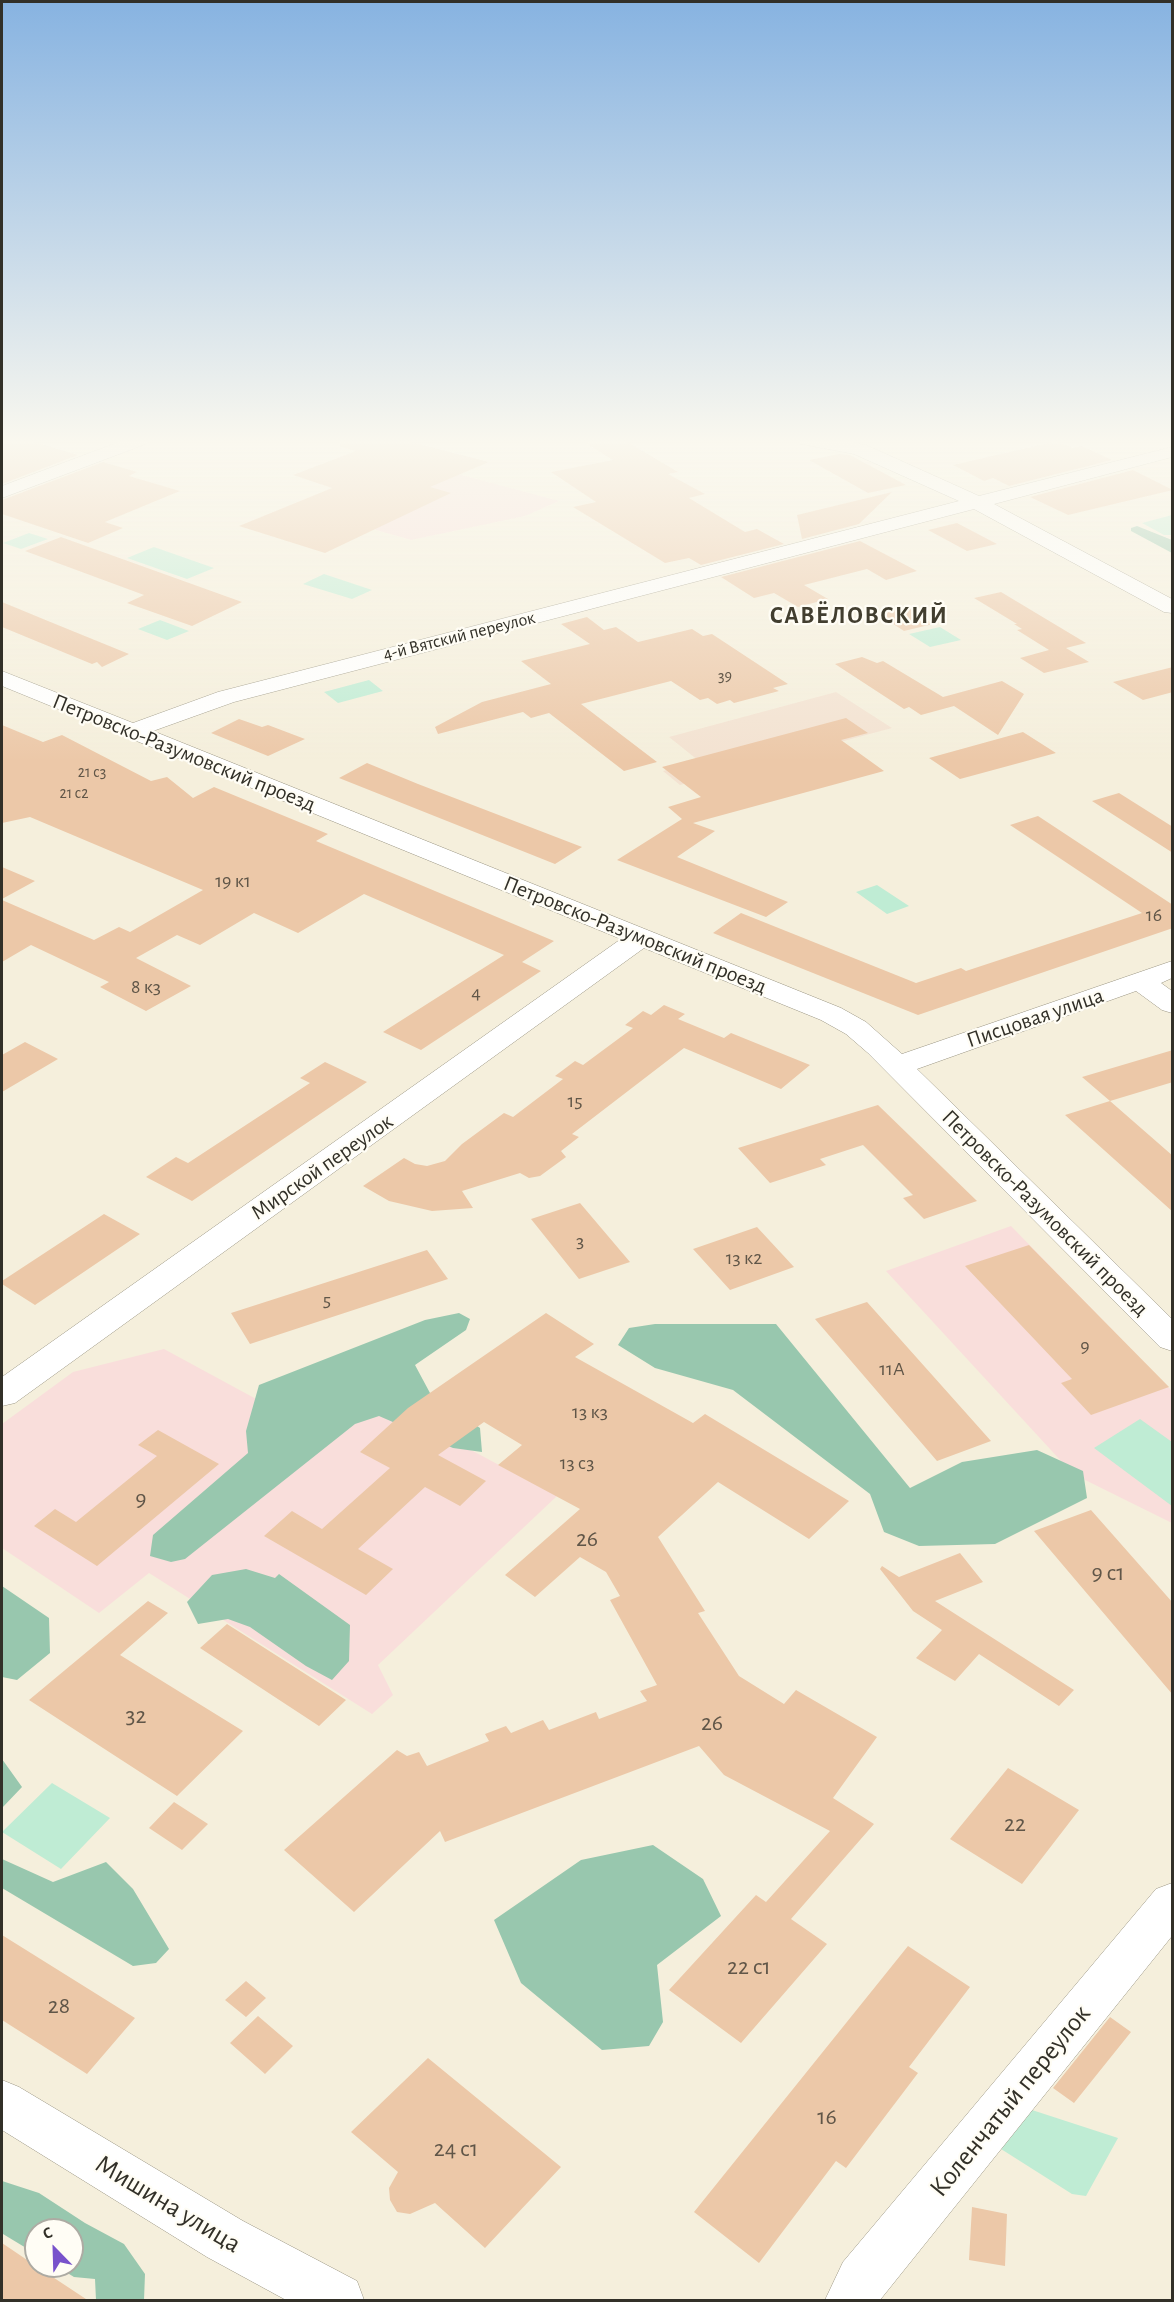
<!DOCTYPE html>
<meta charset="utf-8">
<style>
body{margin:0}
#map{position:relative;width:1174px;height:2302px;overflow:hidden;background:#f5efdc;font-family:"Alegreya Sans",sans-serif}
canvas{display:block}
.frame{position:absolute;inset:0;border:3px solid #323028;pointer-events:none}
.north{position:absolute;left:24px;top:2218px;width:60px;height:60px;box-sizing:border-box;background:#fffdf5;border:2px solid #adaba3;border-radius:50%;rotate:337deg;font-size:16px;font-weight:700;line-height:24px;text-align:center;color:#323028}
.north::after{content:'';display:block;margin:auto;width:21px;height:27px;background:#7852cb;clip-path:polygon(50% 0,100% 100%,50% 72%,0 100%)}
</style>
<div id="map">
<canvas width="1174" height="2302"></canvas>
<div class="frame"></div>
<div class="north">С</div>
</div>
<script>
const ctx = document.querySelector('canvas').getContext('2d');
ctx.lineJoin = 'round';
function fill(path, color) {
  ctx.fillStyle = color;
  ctx.fill(path, 'evenodd');
}
function shape(rows) {
  const path = new Path2D();
  for (const r of rows) {
    path.moveTo(r[0], r[1]);
    for (let i = 2; i < r.length; i += 2) path.lineTo(r[i], r[i + 1]);
  }
  return path;
}
function strokePath(path, color, width, dash) {
  ctx.strokeStyle = color;
  ctx.lineWidth = width;
  ctx.lineCap = dash ? 'butt' : 'round';
  ctx.setLineDash(dash || []);
  ctx.stroke(path);
}
function write(font, color, halo, rows, align = 'center') {
  ctx.font = font + ' "Alegreya Sans",sans-serif';
  ctx.lineWidth = 4.5;
  ctx.setLineDash([]);
  ctx.textBaseline = 'middle';
  ctx.strokeStyle = halo;
  ctx.fillStyle = color;
  for (const [text, x, y, turn = 0] of rows) {
    ctx.save();
    ctx.translate(x, y);
    ctx.rotate((+turn || 0) * Math.PI / 180);
    ctx.textAlign = isNaN(turn) ? turn : align;
    if (halo) ctx.strokeText(text, 0, 0);
    ctx.fillText(text, 0, 0);
    ctx.restore();
  }
}
fill(shape([
 [836,692,892,728,680,785,663,771,699,761,669,737]
]), '#f3e2d1');
fill(shape([
 [432,467,559,501,525,516,411,540,324,515],
 [1011,1226,1172,1391,1172,1523,1073,1474,886,1271],
 [164,1349,317,1432,372,1388,456,1442,557,1496,378,1665,393,1695,372,1714,149,1573,99,1613,2,1548,2,1424,73,1372]
]), '#f9dedb');
fill(shape([
 [1172,515,1172,535,1164,535,1142,523],
 [29,533,48,539,21,549,3,543],
 [154,547,214,568,187,579,127,558],
 [324,574,372,590,352,599,303,584],
 [160,620,189,631,167,640,138,629],
 [940,627,961,640,930,647,909,634],
 [369,680,383,691,338,703,324,692],
 [877,885,909,906,887,914,856,892],
 [1140,1419,1172,1442,1172,1506,1094,1448],
 [52,1783,110,1818,61,1869,2,1832],
 [1032,2110,1118,2138,1086,2196,1072,2194,1001,2149]
]), '#bfecd4');
fill(shape([
 [1137,526,1172,540,1172,553,1131,531,1131,528],
 [459,1313,470,1319,466,1330,415,1365,430,1393,480,1428,482,1452,453,1448,379,1416,355,1424,185,1559,171,1562,150,1556,153,1535,248,1453,246,1431,259,1385,425,1320],
 [655,1324,776,1324,910,1488,962,1462,1037,1450,1083,1471,1087,1498,995,1544,919,1546,884,1532,870,1494,733,1390,655,1368,618,1345,629,1328],
 [246,1569,275,1578,279,1574,350,1625,349,1661,332,1680,306,1666,250,1627,228,1619,198,1624,187,1602,212,1575],
 [2,1586,49,1618,50,1653,17,1680,2,1677],
 [2,1759,22,1787,2,1808],
 [653,1845,703,1879,721,1916,657,1965,663,2022,649,2046,602,2050,521,1983,494,1920,581,1860],
 [2,1859,53,1882,106,1862,133,1889,169,1949,156,1963,133,1966,2,1888],
 [2,2181,39,2193,85,2223,124,2244,145,2274,144,2300,96,2300,95,2279,74,2277,56,2266,72,2266,72,2230,36,2230,36,2254,3,2234]
]), '#98c7ae');
fill(shape([
 [2,440,27,440,78,455,2,484],
 [340,440,403,440,489,462,430,487,451,493,325,553,239,526,332,488,293,475,356,451,340,447],
 [581,440,624,440,678,472,668,474,705,494,689,498,745,532,757,529,784,544,701,565,689,558,665,563,573,507,596,502,551,472,613,460],
 [1057,441,1073,448,1082,446,1112,460,1009,486,993,478,984,481,953,465],
 [839,454,850,455,906,485,868,493,809,460],
 [103,462,137,472,129,476,180,491,105,522,123,528,88,543,2,514,2,500],
 [1133,470,1173,490,1068,515,1030,497],
 [892,492,859,524,802,539,797,515],
 [957,523,997,544,967,551,928,530],
 [61,537,242,602,192,626,127,603,144,595,25,551],
 [860,541,917,571,886,580,867,569,804,585,828,599,798,607,774,593,754,598,721,577],
 [1001,592,1086,643,1066,648,1089,662,1044,673,1020,658,1049,650,1017,630,1022,629,1014,624,1017,624,974,598],
 [2,602,48,621,129,654,102,667,97,662,92,664,2,627],
 [907,607,933,624,904,631,878,614],
 [587,617,604,630,616,627,638,642,692,629,703,636,712,634,788,684,773,688,779,691,734,703,730,700,717,704,708,698,700,700,671,681,581,704,657,762,624,771,549,713,531,718,523,712,438,734,435,727,482,702,551,684,521,661,590,644,561,624],
 [862,657,877,663,883,661,943,697,1002,681,1024,694,998,735,954,706,921,715,909,707,904,709,835,664],
 [1173,667,1173,692,1143,700,1113,682],
 [846,718,868,733,841,740,884,771,693,823,715,831,677,857,788,902,766,917,617,860,682,819,668,807,701,797,662,767],
 [239,719,262,727,268,725,305,739,268,756,211,733],
 [2,725,43,742,62,735,151,781,167,777,193,798,214,787,328,834,316,841,554,941,522,962,541,971,421,1050,383,1032,504,955,364,894,298,933,254,913,200,945,177,935,136,958,191,986,146,1011,100,987,109,982,31,945,2,962,2,900,94,940,119,927,130,932,203,890,30,817,2,823],
 [1023,732,1056,753,960,779,929,758],
 [367,763,418,784,582,847,555,864,339,778],
 [1119,793,1173,827,1173,853,1092,801],
 [1038,816,1173,905,1173,928,918,1015,713,933,741,913,916,983,961,968,966,971,1142,913,1010,825],
 [2,867,35,881,2,899],
 [664,1005,685,1014,678,1019,724,1038,731,1033,810,1065,781,1089,684,1048,572,1134,579,1137,561,1151,566,1157,540,1176,529,1178,520,1173,462,1191,473,1208,432,1211,389,1201,363,1186,404,1158,415,1164,427,1166,445,1161,462,1144,504,1113,513,1117,563,1079,555,1076,575,1061,583,1065,633,1028,625,1025,643,1011,651,1015],
 [25,1042,58,1059,2,1092,2,1055],
 [1173,1050,1173,1082,1110,1101,1082,1077],
 [325,1062,367,1082,192,1201,146,1177,176,1157,188,1163,310,1083,300,1078],
 [1110,1101,1173,1156,1173,1212,1065,1115],
 [878,1105,977,1201,924,1219,903,1198,913,1195,863,1145,820,1159,826,1165,770,1183,738,1148],
 [580,1203,630,1262,579,1279,531,1219],
 [104,1214,140,1234,35,1305,2,1284,2,1281],
 [757,1227,794,1267,730,1290,693,1249],
 [1029,1245,1096,1313,1169,1387,1091,1415,1061,1383,1072,1379,965,1266],
 [427,1250,448,1279,250,1344,231,1313],
 [867,1302,991,1441,937,1461,815,1319],
 [546,1313,594,1344,575,1357,693,1423,705,1414,849,1501,809,1539,718,1482,658,1537,705,1611,698,1613,739,1676,784,1704,796,1690,877,1737,833,1798,874,1824,791,1919,827,1944,741,2043,669,1990,756,1895,766,1902,830,1831,724,1775,699,1746,445,1842,440,1831,354,1912,284,1850,397,1750,407,1756,419,1752,427,1766,489,1741,485,1734,506,1726,511,1733,543,1720,549,1730,596,1712,599,1719,647,1701,640,1691,657,1685,610,1600,620,1596,606,1572,580,1557,535,1597,505,1575,580,1509,498,1465,522,1445,484,1422,438,1455,486,1481,460,1506,425,1487,358,1549,393,1569,366,1595,264,1536,292,1511,322,1529,390,1468,360,1452,408,1408],
 [158,1430,219,1464,97,1566,34,1526,55,1509,76,1522,157,1456,138,1445],
 [1091,1510,1173,1603,1173,1695,1034,1531],
 [960,1553,983,1582,935,1601,1074,1690,1059,1706,979,1654,955,1681,916,1658,942,1630,913,1611,880,1569,882,1566,899,1577],
 [148,1601,168,1613,120,1655,243,1731,177,1796,29,1700],
 [227,1624,346,1700,319,1726,200,1648],
 [1008,1768,1079,1810,1022,1884,950,1839],
 [174,1802,208,1824,182,1850,149,1828],
 [2,1935,135,2018,87,2074,2,2020],
 [908,1946,970,1987,909,2067,918,2073,846,2168,836,2161,759,2263,694,2212],
 [246,1981,266,1998,246,2017,225,2000],
 [258,2016,293,2046,265,2074,230,2043],
 [1110,2017,1131,2032,1074,2103,1053,2088],
 [428,2058,561,2167,485,2248,435,2203,410,2214,397,2212,390,2200,389,2188,398,2172,351,2132],
 [972,2207,1007,2214,1005,2266,969,2260],
 [2,2243,36,2266,89,2301,2,2301]
]), '#ecc8a8');
const minor = shape([
 [124,440,149,440,146,444,2,498,2,486,124,440],
 [797,440,837,440,866,445,979,496,1172,447,1172,457,994,504,1172,599,1172,613,1164,612,974,509,234,702,153,731,841,1008,866,1022,902,1054,1172,961,1172,978,1161,983,1172,991,1172,1013,1162,1010,1136,991,917,1069,1172,1319,1172,1351,1160,1347,868,1053,846,1034,821,1020,644,948,15,1403,2,1406,2,1377,621,939,2,686,2,671,133,723,218,692,959,501,854,454,806,445,800,444,797,440],
 [1172,1883,1172,1936,880,2300,825,2300,843,2262,1156,1889,1172,1883],
 [2,2080,19,2087,243,2221,357,2281,364,2300,286,2300,207,2257,2,2130,2,2080]
]);
strokePath(minor, '#9a9583', 1);
fill(minor, '#fff');
const sky = ctx.createLinearGradient(0, 0, 0, 762);
sky.addColorStop(0, '#87b3e1');
sky.addColorStop(0.58, '#faf8ef');
sky.addColorStop(1, '#faf8ef00');
ctx.fillStyle = sky;
ctx.fillRect(0, 0, 1174, 762);
write('16px', '#605648', null, [
 ["39",725,676],
 ["21 с3",92,772],
 ["21 с2",74,793]
]);
write('18px', '#323028', '#fffdf5', [
 ["4-й Вятский переулок",459,636,-14]
]);
write('20px', '#605648', null, [
 ["19 к1",233,881],
 ["16",1154,915],
 ["8 к3",146,987],
 ["4",476,993],
 ["15",575,1101],
 ["3",580,1241],
 ["13 к2",744,1258],
 ["5",327,1300],
 ["9",1085,1346],
 ["11А",892,1369],
 ["13 к3",590,1412],
 ["13 с3",577,1463]
]);
write('22px', '#323028', '#fffdf5', [
 ["Петровско-Разумовский проезд",184,753,22],
 ["Петровско-Разумовский проезд",635,935,22],
 ["Писцовая улица",1035,1018,-19],
 ["Мирской переулок",322,1167,-35],
 ["Петровско-Разумовский проезд",1045,1213,45]
]);
ctx.letterSpacing = '1.5px';
write('bold 24px', '#423e2f', '#fffdf5', [
 ["САВЁЛОВСКИЙ",859,616]
]);
ctx.letterSpacing = '0px';
write('24px', '#605648', null, [
 ["9",141,1499],
 ["26",587,1539],
 ["9 с1",1108,1573],
 ["32",136,1716],
 ["26",712,1723],
 ["22",1015,1824],
 ["22 с1",749,1967],
 ["28",59,2006],
 ["16",827,2117],
 ["24 с1",456,2149]
]);
write('27px', '#323028', '#fffdf5', [
 ["Коленчатый переулок",1010,2101,-51],
 ["Мишина улица",168,2204,31]
]);
</script>
